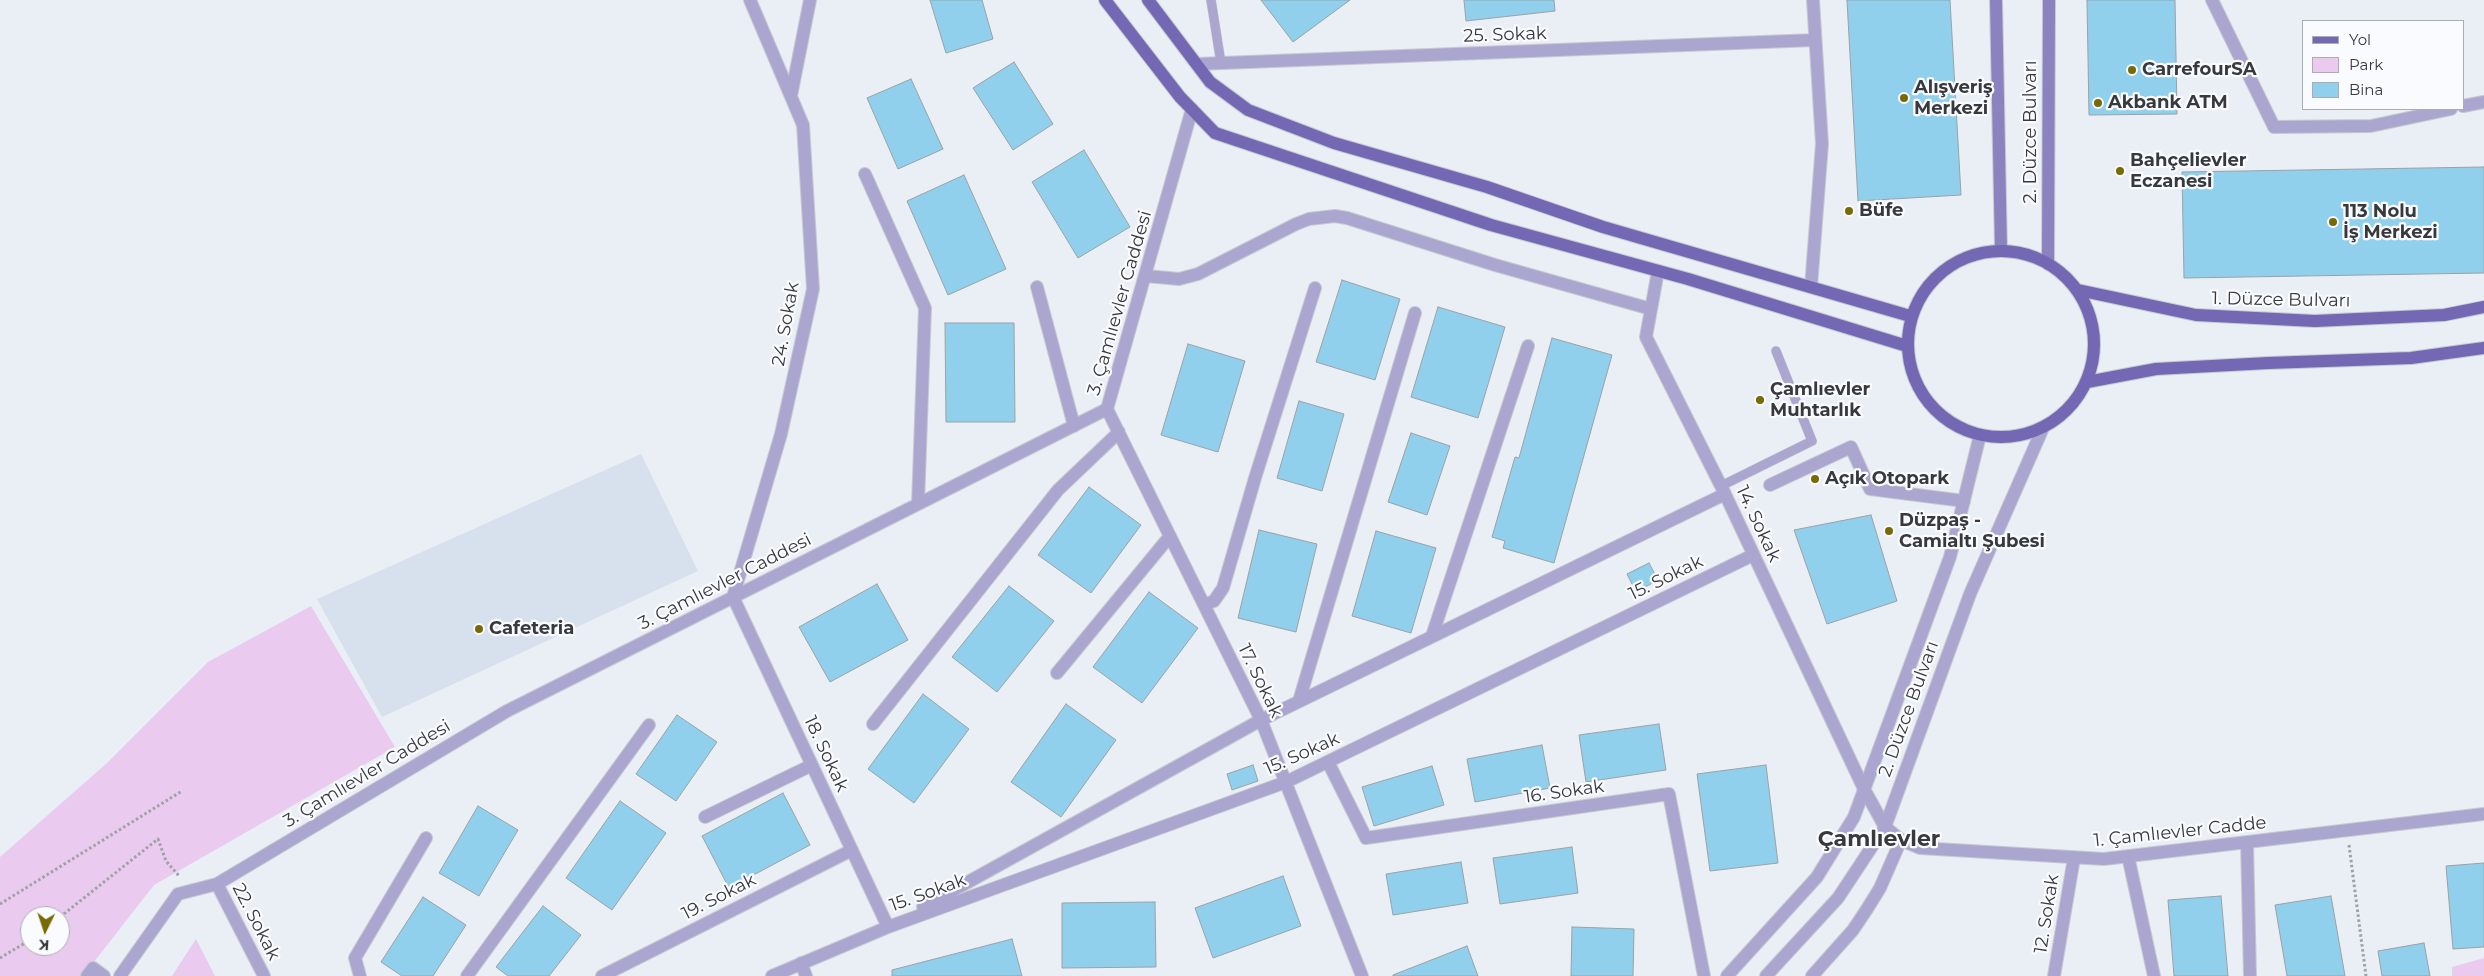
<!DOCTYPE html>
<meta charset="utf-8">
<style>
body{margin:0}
#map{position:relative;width:2484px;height:976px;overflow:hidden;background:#eaeef5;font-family:Montserrat,sans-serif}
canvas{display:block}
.legend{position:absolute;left:2302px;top:20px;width:162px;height:90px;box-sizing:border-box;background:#fafbfe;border:1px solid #acadb0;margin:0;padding:6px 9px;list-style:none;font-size:15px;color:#37393c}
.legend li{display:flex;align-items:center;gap:10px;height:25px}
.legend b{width:25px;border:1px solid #acadb0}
.north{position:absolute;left:20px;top:906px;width:50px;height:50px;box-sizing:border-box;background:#fafbfe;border:1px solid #acadb0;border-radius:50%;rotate:184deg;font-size:14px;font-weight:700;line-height:20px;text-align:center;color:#37393c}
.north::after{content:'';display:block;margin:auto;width:18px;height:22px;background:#776a03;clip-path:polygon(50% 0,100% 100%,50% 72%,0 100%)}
</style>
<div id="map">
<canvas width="2484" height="976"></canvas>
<ul class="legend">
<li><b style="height:6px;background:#7467b3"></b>Yol</li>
<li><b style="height:14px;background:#eacbef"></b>Park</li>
<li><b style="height:14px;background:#90d0ec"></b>Bina</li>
</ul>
<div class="north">K</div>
</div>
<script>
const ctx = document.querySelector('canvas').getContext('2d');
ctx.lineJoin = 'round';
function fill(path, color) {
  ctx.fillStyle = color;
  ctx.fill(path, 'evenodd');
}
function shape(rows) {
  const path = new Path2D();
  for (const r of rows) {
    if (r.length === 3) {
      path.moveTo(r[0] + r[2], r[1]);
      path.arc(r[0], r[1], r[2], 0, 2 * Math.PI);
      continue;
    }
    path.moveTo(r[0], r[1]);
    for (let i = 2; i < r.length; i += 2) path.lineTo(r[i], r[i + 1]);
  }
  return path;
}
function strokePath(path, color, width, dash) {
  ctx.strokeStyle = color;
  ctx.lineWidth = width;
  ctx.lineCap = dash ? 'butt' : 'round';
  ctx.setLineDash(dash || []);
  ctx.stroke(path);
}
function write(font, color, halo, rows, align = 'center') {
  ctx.font = font + ' Montserrat,sans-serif';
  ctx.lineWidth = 4.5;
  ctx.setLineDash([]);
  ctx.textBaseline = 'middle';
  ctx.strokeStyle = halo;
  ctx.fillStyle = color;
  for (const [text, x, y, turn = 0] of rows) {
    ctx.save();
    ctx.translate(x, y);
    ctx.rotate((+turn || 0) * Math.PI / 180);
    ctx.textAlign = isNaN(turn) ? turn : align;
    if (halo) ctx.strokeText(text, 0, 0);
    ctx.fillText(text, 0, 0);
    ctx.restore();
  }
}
fill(shape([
 [641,454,698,571,382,717,317,599]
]), '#d7e0ed');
fill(shape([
 [311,606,395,747,154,885,83,976,0,976,0,857,107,763,208,662],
 [30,916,60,916,60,946,30,946],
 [196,939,215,976,172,976],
 [2484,958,2484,976,2452,976,2452,967]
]), '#eacbef');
const building = shape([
 [930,0,982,0,993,39,946,53,930,0],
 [1261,0,1350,0,1293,42,1261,0],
 [1464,0,1554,0,1555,11,1466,21,1464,0],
 [1847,0,1950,0,1961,195,1858,201,1847,0],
 [2087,0,2175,0,2177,114,2089,115,2087,0],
 [1014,62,1053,124,1013,150,973,88,1014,62],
 [911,79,943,149,898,169,867,98,911,79],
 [1084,150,1130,227,1078,258,1032,182,1084,150],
 [2484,167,2484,273,2184,278,2182,172,2484,167],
 [964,175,1006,269,948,295,907,201,964,175],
 [1342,280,1400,299,1375,380,1316,362,1342,280],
 [1438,307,1505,327,1478,418,1411,397,1438,307],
 [945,323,1014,323,1015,422,946,422,945,323],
 [1552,338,1612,355,1554,563,1503,548,1505,541,1492,537,1515,457,1519,458,1552,338],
 [1188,344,1245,361,1218,452,1161,435,1188,344],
 [1299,401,1344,414,1322,491,1277,478,1299,401],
 [1411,433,1450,446,1427,515,1388,502,1411,433],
 [1089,487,1141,525,1091,593,1038,555,1089,487],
 [1871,515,1897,601,1827,624,1794,530,1871,515],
 [1259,530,1317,544,1296,632,1238,618,1259,530],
 [1376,531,1436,548,1411,633,1352,616,1376,531],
 [1649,563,1658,580,1636,592,1627,574,1649,563],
 [877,584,908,640,830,682,799,627,877,584],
 [1009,586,1054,621,997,692,952,657,1009,586],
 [1149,592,1198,628,1142,703,1093,667,1149,592],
 [923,694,969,729,914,803,868,769,923,694],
 [1066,704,1116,740,1061,817,1011,782,1066,704],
 [677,715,717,742,676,801,636,774,677,715],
 [1659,724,1666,770,1586,782,1579,735,1659,724],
 [1542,745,1550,788,1475,802,1467,759,1542,745],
 [1253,765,1258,781,1232,790,1227,774,1253,765],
 [1766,765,1778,863,1710,871,1697,774,1766,765],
 [1432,766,1444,805,1374,826,1362,787,1432,766],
 [783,793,810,845,729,888,702,836,783,793],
 [620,801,666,833,612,910,566,878,620,801],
 [478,806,518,830,479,896,439,873,478,806],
 [1572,847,1578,893,1500,904,1493,858,1572,847],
 [1461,862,1468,903,1393,915,1386,874,1461,862],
 [2484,863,2484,947,2453,949,2446,866,2484,863],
 [1283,876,1301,926,1213,958,1195,908,1283,876],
 [2221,896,2228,976,2174,976,2168,900,2221,896],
 [2331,896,2345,976,2287,976,2275,905,2331,896],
 [423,897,466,925,433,976,402,976,381,962,423,897],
 [1155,902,1156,967,1062,968,1062,903,1155,902],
 [543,906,581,935,549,976,508,976,496,967,543,906],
 [1572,927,1634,929,1633,976,1571,976,1572,927],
 [1012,939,1022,976,892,976,892,970,1012,939],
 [2424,943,2430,976,2382,976,2378,951,2424,943],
 [1467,946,1478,976,1393,976,1393,975,1467,946]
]);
fill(building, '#90d0ec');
strokePath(building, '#9aa2a5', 1);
const service = shape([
 [1211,0,1221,63],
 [1721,486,1812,441,1776,351]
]);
const minor = shape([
 [750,0,803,125,813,289,781,434,733,597,888,927],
 [2212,0,2274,127,2371,126,2451,109],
 [1197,64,1815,40],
 [791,96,810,0],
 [2463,106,2484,102],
 [865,174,925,308,918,504],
 [1658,271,1646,337,1725,494,1864,789,1885,827,1901,840,1920,848,2104,859,2484,814],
 [1146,276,1179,279,1198,274,1296,224,1309,219,1335,216,1347,218,1495,265,1651,309],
 [1037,287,1074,426],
 [1811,287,1822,144,1813,0],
 [1107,409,1261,720,1362,976],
 [1770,485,1851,447,1870,489,1964,501],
 [1204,605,1214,601,1223,588,1255,478,1315,288],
 [1432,636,1528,346],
 [1057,673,1170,536],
 [1299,701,1415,313],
 [873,724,1058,490,1119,432],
 [1328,762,1366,838,1669,794,1704,976],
 [705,817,812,765],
 [2247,843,2250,976],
 [2128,856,2154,976],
 [217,884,264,976],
 [923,907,1261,720,1725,494],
 [801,963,806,976],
 [87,976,93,968,104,976],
 [120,976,178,894,217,884,507,711,1107,409,1192,109],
 [360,976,355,958,426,838],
 [467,976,649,725],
 [602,976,852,850],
 [772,976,888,927,1286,782,1753,555],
 [1812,976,1853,930,1867,909,1880,888,1901,840],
 [2054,976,2074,858]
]);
const tertiary = shape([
 [1727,976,1817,877,1854,817,1950,557,1980,435],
 [1766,976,1838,898,1885,827,1970,594,2043,428]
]);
const secondary = shape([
 [1996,0,2001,250],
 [2048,264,2049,0]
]);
const primary = shape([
 [1105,0,1180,97,1215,133,1491,225,1688,279,1907,346],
 [1148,0,1210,82,1248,110,1334,143,1487,187,1603,227,1910,316],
 [2001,344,93],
 [2078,290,2196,315,2315,321,2444,315,2484,307],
 [2087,382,2156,369,2268,363,2411,358,2484,348]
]);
strokePath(service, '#c6cad0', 10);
strokePath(minor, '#c6cad0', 14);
strokePath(tertiary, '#c6cad0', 14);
strokePath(secondary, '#c6cad0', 14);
strokePath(primary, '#c6cad0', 14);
strokePath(shape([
 [2349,845,2366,976],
 [0,904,182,791],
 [60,917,158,839,166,861,180,877],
 [0,958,30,940]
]), '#9ea1a6', 3, [2.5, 2.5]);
strokePath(service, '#aba6d0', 9);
strokePath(minor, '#aba6d0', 12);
strokePath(tertiary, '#aba6d0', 12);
strokePath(secondary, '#8b82c0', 12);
strokePath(primary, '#7467b3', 12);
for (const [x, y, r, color] of [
 [2132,70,5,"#776a03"],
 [1904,98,5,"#776a03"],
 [2098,103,5,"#776a03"],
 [2120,171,5,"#776a03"],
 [1849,211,5,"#776a03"],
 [2333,222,5,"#776a03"],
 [1760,400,5,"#776a03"],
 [1815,479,5,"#776a03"],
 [1889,531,5,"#776a03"],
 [479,629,5,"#776a03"]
]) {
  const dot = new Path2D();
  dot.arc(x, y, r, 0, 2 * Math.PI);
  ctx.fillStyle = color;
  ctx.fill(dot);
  strokePath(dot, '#fafbfe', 2);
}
write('18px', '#37393c', '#fafbfe', [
 ["25. Sokak",1505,35,-2],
 ["2. Düzce Bulvarı",2031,132,-90],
 ["1. Düzce Bulvarı",2281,300,1],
 ["3. Çamlıevler Caddesi",1120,303,-74],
 ["24. Sokak",786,324,-80],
 ["14. Sokak",1758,524,65],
 ["15. Sokak",1666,578,-26],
 ["3. Çamlıevler Caddesi",725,582,-27],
 ["17. Sokak",1260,681,64],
 ["2. Düzce Bulvarı",1909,709,-70],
 ["18. Sokak",826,754,65],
 ["15. Sokak",1302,754,-24],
 ["3. Çamlıevler Caddesi",367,774,-31],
 ["16. Sokak",1564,792,-8],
 ["1. Çamlıevler Cadde",2180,832,-6],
 ["15. Sokak",928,893,-20],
 ["19. Sokak",719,897,-27],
 ["12. Sokak",2047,914,-81],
 ["22. Sokak",256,922,63]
]);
write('bold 18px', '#37393c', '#fafbfe', [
 ["CarrefourSA",2142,70],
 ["Alışveriş",1914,88],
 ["Merkezi",1914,109],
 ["Akbank ATM",2108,103],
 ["Bahçelievler",2130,161],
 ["Eczanesi",2130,182],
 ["Büfe",1859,211],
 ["113 Nolu",2343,212],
 ["İş Merkezi",2343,233],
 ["Çamlıevler",1770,390],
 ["Muhtarlık",1770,411],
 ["Açık Otopark",1825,479],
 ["Düzpaş -",1899,521],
 ["Camialtı Şubesi",1899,542],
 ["Cafeteria",489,629]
], 'left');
write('bold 22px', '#37393c', '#fafbfe', [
 ["Çamlıevler",1879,840]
]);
</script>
